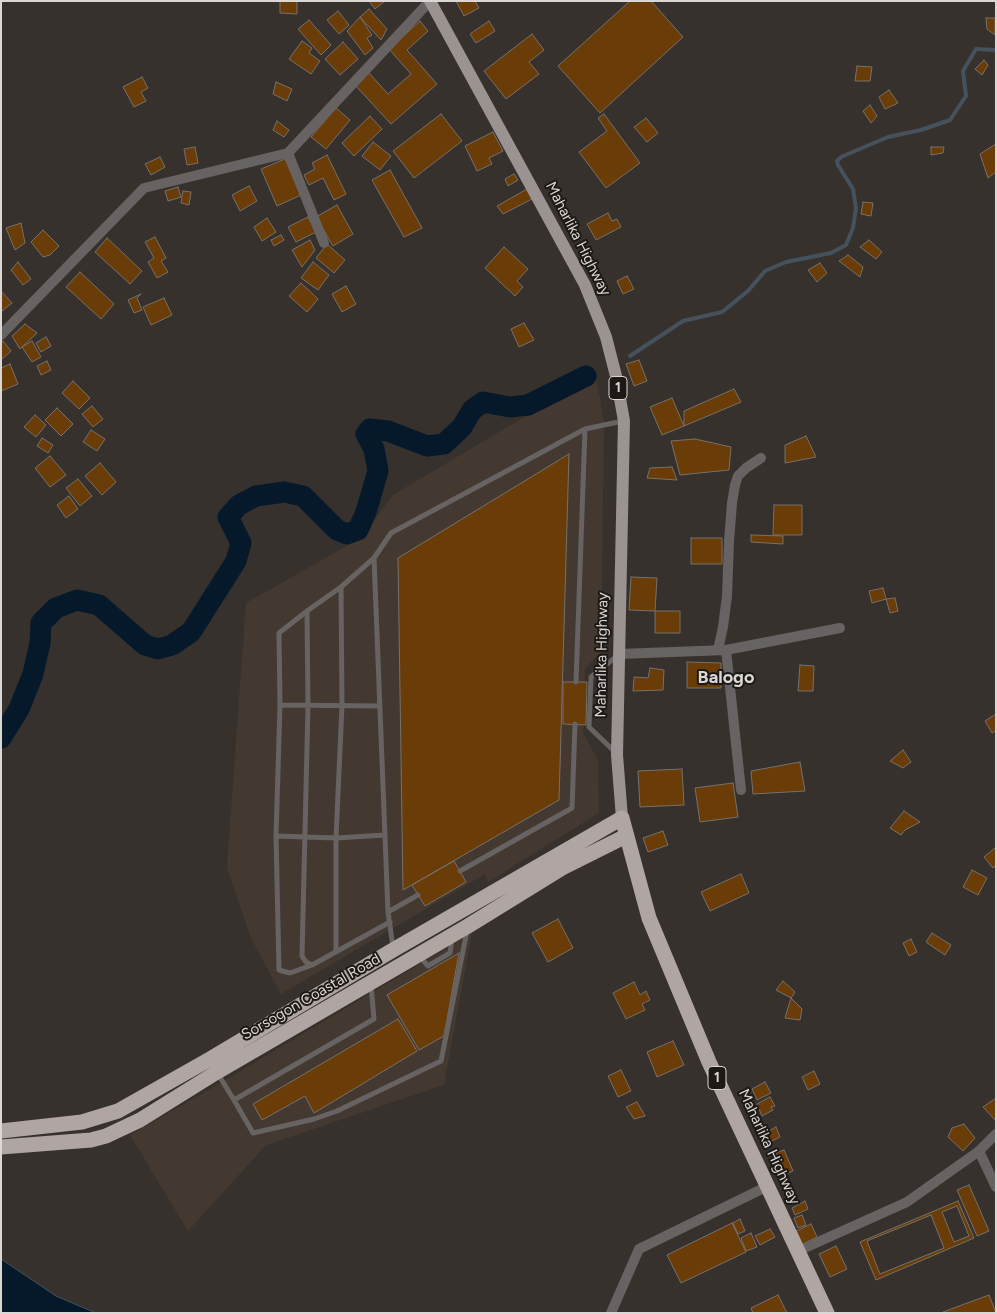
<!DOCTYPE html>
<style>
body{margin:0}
#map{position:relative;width:997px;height:1314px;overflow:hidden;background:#36312c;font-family:Figtree,sans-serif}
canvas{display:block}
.frame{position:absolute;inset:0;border:2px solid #dbd7d4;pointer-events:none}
</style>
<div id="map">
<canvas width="997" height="1314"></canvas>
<div class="frame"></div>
</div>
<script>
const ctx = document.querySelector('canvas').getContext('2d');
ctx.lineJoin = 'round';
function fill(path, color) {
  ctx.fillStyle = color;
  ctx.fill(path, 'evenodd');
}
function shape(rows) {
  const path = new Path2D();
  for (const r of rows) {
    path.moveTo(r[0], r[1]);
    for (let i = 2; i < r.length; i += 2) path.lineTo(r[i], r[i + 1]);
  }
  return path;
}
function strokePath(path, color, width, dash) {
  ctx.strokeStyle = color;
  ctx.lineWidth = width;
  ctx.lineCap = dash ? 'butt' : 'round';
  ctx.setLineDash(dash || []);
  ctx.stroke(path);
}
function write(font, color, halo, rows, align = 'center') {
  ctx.font = font + ' Figtree,sans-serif';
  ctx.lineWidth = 4;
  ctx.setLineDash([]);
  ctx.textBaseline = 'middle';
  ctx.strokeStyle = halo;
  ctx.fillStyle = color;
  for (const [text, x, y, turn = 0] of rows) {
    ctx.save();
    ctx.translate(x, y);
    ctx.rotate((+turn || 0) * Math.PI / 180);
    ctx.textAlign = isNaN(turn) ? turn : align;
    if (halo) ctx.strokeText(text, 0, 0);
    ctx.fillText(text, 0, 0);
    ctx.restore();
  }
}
fill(shape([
 [596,380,600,398,604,425,601,652,585,669,583,733,598,760,599,813,488,882,485,874,281,994,251,938,227,868,246,603,361,538,393,495,536,410],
 [472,933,444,1085,266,1145,188,1231,130,1135,212,1088]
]), '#443930');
const water = shape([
 [1,1259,56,1296,96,1313,1,1313,1,1259]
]);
fill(water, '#05192a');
strokePath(water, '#45525d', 1);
strokePath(shape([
 [630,356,683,321,722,312,748,291,765,271,786,262,831,253,846,245,853,228,856,208,853,189,838,165,837,161,841,157,888,137,921,130,950,120,966,96,963,71,976,49,996,50]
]), '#45525d', 4);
strokePath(shape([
 [1,738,19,709,33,674,40,643,41,623,56,608,77,600,99,605,145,645,158,649,172,645,191,632,236,561,241,543,228,517,239,505,256,496,284,492,303,496,337,530,347,534,358,530,366,512,378,471,374,449,366,434,370,429,388,431,427,446,444,444,462,427,472,410,483,402,510,407,528,405,586,376]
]), '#05192a', 21);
const building = shape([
 [280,1,297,1,297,14,280,13,280,1],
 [369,1,385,1,375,9,369,1],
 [456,1,475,1,479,8,464,16,456,1],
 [630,1,651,1,683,37,600,113,558,66,630,1],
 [369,9,387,29,381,40,360,17,369,9],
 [338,11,349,25,339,34,327,20,338,11],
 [360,17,372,35,367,38,373,48,365,55,347,31,360,17],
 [986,18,995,18,995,35,987,29,986,18],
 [309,20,331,45,321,55,298,29,309,20],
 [420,21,428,31,407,50,437,84,391,124,355,85,369,73,388,94,411,74,389,49,420,21],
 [489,21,495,31,476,43,470,34,489,21],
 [532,34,544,50,529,62,539,74,506,99,484,71,532,34],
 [302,41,312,48,309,53,320,61,311,74,289,59,302,41],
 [343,42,358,59,340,75,325,59,343,42],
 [984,60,988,65,982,75,975,69,984,60],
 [857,66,872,67,870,81,855,81,857,66],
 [142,77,148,88,141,92,146,101,134,107,123,87,142,77],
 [276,82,292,89,287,101,273,94,276,82],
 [889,90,898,103,885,109,879,97,889,90],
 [870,105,877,116,871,123,863,111,870,105],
 [336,108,350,120,326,149,311,137,336,108],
 [441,114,462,141,414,178,393,151,441,114],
 [604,114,640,163,606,188,579,152,607,131,598,118,604,114],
 [370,116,382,129,354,156,342,143,370,116],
 [646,118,658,133,647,142,634,127,646,118],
 [277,121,289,130,284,137,273,130,277,121],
 [493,132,503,151,489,158,492,164,477,171,465,146,493,132],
 [373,142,391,156,380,170,362,156,373,142],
 [996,144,996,172,988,178,980,154,996,144],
 [195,147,198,163,187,165,184,149,195,147],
 [931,147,944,147,943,153,931,155,931,147],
 [327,155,346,194,334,200,323,178,309,185,304,175,315,169,312,163,327,155],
 [160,157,165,167,151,175,145,164,160,157],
 [285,159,301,195,277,206,261,169,285,159],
 [390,170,422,228,404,237,372,180,390,170],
 [514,174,518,180,508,186,505,179,514,174],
 [249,186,257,201,240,211,232,195,249,186],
 [178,187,181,197,168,201,165,191,178,187],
 [527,189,532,199,503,214,497,206,527,189],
 [183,191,191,192,189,205,181,203,183,191],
 [863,202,873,203,871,216,861,214,863,202],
 [337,205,353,234,333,246,316,217,337,205],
 [608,213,612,221,617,219,621,227,596,240,587,224,608,213],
 [308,217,316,232,296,242,288,227,308,217],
 [267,218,276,232,262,241,254,227,267,218],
 [21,223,25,243,15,250,6,228,21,223],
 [43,230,59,246,50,255,43,257,31,242,43,230],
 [281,235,284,240,274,246,271,240,281,235],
 [155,237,166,258,161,261,168,272,157,278,148,262,154,258,145,242,155,237],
 [107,238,142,271,130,284,95,252,107,238],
 [310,240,315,250,302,267,292,250,310,240],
 [869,240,882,252,876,259,860,247,869,240],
 [327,244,345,260,334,273,316,258,327,244],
 [504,247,528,269,517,281,523,287,515,296,485,268,504,247],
 [848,255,863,267,860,277,839,261,848,255],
 [18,262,31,279,23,285,11,270,18,262],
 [313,262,329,275,318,290,301,278,313,262],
 [820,263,827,273,817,282,808,270,820,263],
 [80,272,114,304,101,319,66,287,80,272],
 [627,276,634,289,623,294,617,281,627,276],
 [301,283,318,299,307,312,289,296,301,283],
 [346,286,356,304,342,312,332,294,346,286],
 [1,291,12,303,2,311,1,310,1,291],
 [141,294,137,298,142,310,134,313,128,300,141,294],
 [164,298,172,315,151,325,143,307,164,298],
 [524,323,534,340,519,347,511,329,524,323],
 [25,324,37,333,20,349,12,336,25,324],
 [46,337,51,346,41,352,36,343,46,337],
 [3,341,11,351,1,360,1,342,3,341],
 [32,341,41,357,32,362,22,347,32,341],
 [639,360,647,381,634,386,626,364,639,360],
 [47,361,51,370,41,375,37,366,47,361],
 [10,364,18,384,1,391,1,368,10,364],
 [73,381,90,398,79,409,62,393,73,381],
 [734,389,741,402,684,426,684,411,734,389],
 [672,398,684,426,662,435,650,407,672,398],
 [92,406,103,419,93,427,82,414,92,406],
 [57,408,73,424,61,436,45,420,57,408],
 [35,415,46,425,36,437,24,427,35,415],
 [91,430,105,439,97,451,83,442,91,430],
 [806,436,816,457,785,463,785,445,806,436],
 [42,438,53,445,48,453,37,446,42,438],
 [695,439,731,447,729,470,680,475,671,441,695,439],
 [569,454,559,800,403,890,398,558,569,454],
 [50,456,66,475,50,487,35,468,50,456],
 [100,463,116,482,102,495,85,476,100,463],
 [672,467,677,480,647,478,650,468,672,467],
 [78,479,92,496,80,506,66,488,78,479],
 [69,496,78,509,66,518,57,505,69,496],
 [774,505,802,505,802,535,773,535,774,505],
 [751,535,783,536,783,544,751,542,751,535],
 [691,538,722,538,722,564,691,564,691,538],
 [631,577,657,578,655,611,629,610,631,577],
 [883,588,886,599,872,603,869,591,883,588],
 [895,598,898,611,890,613,886,599,895,598],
 [655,611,680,611,680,633,655,633,655,611],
 [687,662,721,663,721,688,687,688,687,662],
 [800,665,814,666,813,691,798,691,800,665],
 [650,668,664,670,663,690,633,691,634,677,648,678,650,668],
 [563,682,587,682,586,725,563,724,563,682],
 [996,714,996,731,992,733,985,721,996,714],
 [903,750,911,762,903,768,890,761,903,750],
 [800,762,805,791,753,794,751,771,800,762],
 [682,769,684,805,640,807,638,771,682,769],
 [733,783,738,817,700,822,695,788,733,783],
 [904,811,920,822,905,830,901,835,890,828,904,811],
 [663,831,668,845,648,852,643,838,663,831],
 [996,847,996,865,993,868,984,857,996,847],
 [454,861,466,882,425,906,412,885,454,861],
 [972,870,987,878,978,895,963,887,972,870],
 [741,874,749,893,710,911,701,892,741,874],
 [558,919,573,948,548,962,532,933,558,919],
 [932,933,951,945,945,955,926,942,932,933],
 [911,939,917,952,909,956,903,943,911,939],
 [459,953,444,1036,419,1050,387,995,459,953],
 [783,981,795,992,791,998,776,990,783,981],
 [634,982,640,995,646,991,650,1000,642,1004,645,1010,626,1019,613,993,634,982],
 [791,998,802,1009,800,1020,785,1018,791,998],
 [398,1019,417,1051,314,1113,305,1096,262,1120,253,1104,398,1019],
 [673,1041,684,1065,657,1077,647,1052,673,1041],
 [621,1070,631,1091,618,1097,608,1076,621,1070],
 [814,1071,820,1084,808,1090,802,1077,814,1071],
 [765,1082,771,1093,757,1100,752,1089,765,1082],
 [770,1097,775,1106,771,1107,773,1110,762,1116,757,1104,770,1097],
 [996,1098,996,1121,983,1107,996,1098],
 [637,1102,645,1116,634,1119,626,1107,637,1102],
 [964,1124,975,1138,963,1151,948,1137,952,1128,964,1124],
 [776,1127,780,1137,768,1143,763,1134,776,1127],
 [784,1150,793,1171,779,1177,772,1161,778,1158,776,1153,784,1150],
 [969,1185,989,1231,977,1236,957,1190,969,1185],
 [805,1201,808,1209,795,1215,792,1208,805,1201],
 [958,1201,974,1238,876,1280,860,1242,958,1201],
 [957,1206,969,1236,954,1242,942,1212,957,1206],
 [802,1215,806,1225,798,1228,794,1218,802,1215],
 [931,1215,944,1248,880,1274,867,1241,931,1215],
 [740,1219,745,1231,738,1234,733,1223,740,1219],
 [732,1223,746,1252,681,1283,667,1255,732,1223],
 [811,1224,817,1237,801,1245,794,1232,811,1224],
 [770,1229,775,1237,760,1245,755,1236,770,1229],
 [751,1233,757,1247,746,1251,741,1238,751,1233],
 [836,1246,847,1269,830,1277,819,1254,836,1246],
 [778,1295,787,1313,753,1313,751,1308,778,1295],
 [989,1295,996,1313,943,1313,943,1312,989,1295]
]);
fill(building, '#693c08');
strokePath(building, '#77716b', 1);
strokePath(shape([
 [374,558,341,587,307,611,308,706,302,956,306,962,312,965,390,922],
 [307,611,279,633,280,705,276,836,279,970,290,973,312,965],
 [576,682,585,429],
 [280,705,380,706],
 [615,752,589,727,591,677,617,656],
 [276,836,336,838,385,835],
 [460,871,572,808,575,724],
 [388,912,418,895],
 [393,947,388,912,374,558,391,533,585,429,623,421],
 [336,952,336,838,342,706,341,587],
 [420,957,428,966,450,953,452,939],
 [218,1074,234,1100,374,1019,371,985],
 [234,1100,253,1133,314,1119,337,1111,441,1061,467,931]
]), '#676362', 5);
strokePath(shape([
 [288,153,324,243],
 [1,335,144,188,288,153,430,1],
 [718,650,723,627,727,596,729,541,732,503,735,485,738,476,746,468,761,458],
 [726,650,741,790],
 [619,654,726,650,840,628],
 [979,1151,996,1187],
 [798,1251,907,1202,979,1151,996,1134],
 [611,1313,639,1249,768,1186]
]), '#676362', 10);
strokePath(shape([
 [430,1,585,285,606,337,616,376,624,421,617,755,622,818]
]), '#9a9391', 12);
strokePath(shape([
 [1,1131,82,1122,118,1111,210,1059,393,950,622,818,649,918,709,1062,827,1313],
 [1,1147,91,1140,106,1136,140,1120,217,1072,468,926,562,868,626,836]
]), '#afa5a3', 15);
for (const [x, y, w] of [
 [618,388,18],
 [717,1078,18]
]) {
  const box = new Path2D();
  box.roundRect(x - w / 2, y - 11.5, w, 23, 4);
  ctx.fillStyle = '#1c1917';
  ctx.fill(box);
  strokePath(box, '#dbd7d4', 1);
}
write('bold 14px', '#dbd7d4', null, [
 ["1",618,388],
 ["1",717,1078]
]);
write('15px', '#dbd7d4', '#1c1917', [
 ["Maharlika Highway",578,239,63],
 ["Maharlika Highway",602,655,-89],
 ["Sorsogon Coastal Road",311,997,-30],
 ["Maharlika Highway",769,1147,65]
]);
write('bold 18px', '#dbd7d4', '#1c1917', [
 ["Balogo",726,678]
]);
</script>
